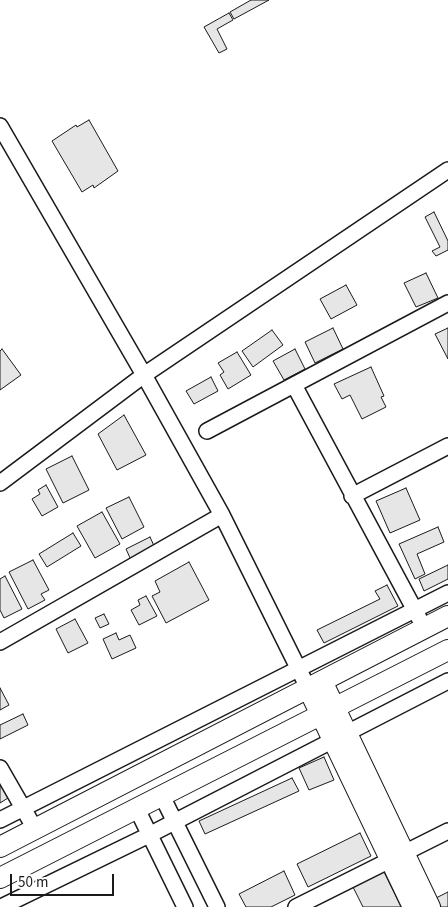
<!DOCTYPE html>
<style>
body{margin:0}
#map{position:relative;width:448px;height:907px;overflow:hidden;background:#fff;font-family:"Source Sans 3",sans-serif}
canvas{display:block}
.scale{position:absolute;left:10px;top:874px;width:104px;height:22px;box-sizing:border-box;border:2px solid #1a1a1a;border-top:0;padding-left:6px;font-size:15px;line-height:18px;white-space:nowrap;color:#1a1a1a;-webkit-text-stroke:4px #fff;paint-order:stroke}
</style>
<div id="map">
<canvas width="448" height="907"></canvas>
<div class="scale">50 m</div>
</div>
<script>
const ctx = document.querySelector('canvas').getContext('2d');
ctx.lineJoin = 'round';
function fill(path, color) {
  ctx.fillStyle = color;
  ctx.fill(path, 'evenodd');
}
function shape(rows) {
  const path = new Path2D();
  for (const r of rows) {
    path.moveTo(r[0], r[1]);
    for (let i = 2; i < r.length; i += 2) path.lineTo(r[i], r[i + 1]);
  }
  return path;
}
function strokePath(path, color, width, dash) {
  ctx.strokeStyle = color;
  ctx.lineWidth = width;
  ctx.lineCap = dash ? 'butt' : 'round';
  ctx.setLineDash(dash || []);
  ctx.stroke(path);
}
const building = shape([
 [251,0,269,0,234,19,230,12,251,0],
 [229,13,233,20,217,29,227,49,219,53,204,27,229,13],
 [89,120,118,171,94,188,93,185,82,192,52,141,76,125,77,127,89,120],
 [434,212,448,241,448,250,436,256,432,251,440,247,425,217,434,212],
 [426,273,438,298,416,307,404,283,426,273],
 [346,285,357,305,331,319,320,299,346,285],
 [333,328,343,349,315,363,305,342,333,328],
 [448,328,448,359,435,334,448,328],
 [272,330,283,345,253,367,242,351,272,330],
 [2,349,21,375,0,390,0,351,2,349],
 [295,349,305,369,284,380,273,361,295,349],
 [237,352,251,375,228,389,220,375,224,372,218,363,237,352],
 [371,367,384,396,381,397,386,407,362,419,350,395,342,399,334,384,371,367],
 [211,377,218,391,194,404,186,391,211,377],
 [124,415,146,455,117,470,98,434,124,415],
 [72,456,89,490,63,503,46,469,72,456],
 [46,485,58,507,42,516,32,499,40,494,38,490,46,485],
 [406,488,420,520,390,533,376,501,406,488],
 [129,497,144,527,122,539,106,508,129,497],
 [102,512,120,544,95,558,77,526,102,512],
 [438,527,444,542,417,554,425,574,415,579,399,544,438,527],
 [73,533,81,546,47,567,39,554,73,533],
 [150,537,155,548,131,560,126,549,150,537],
 [33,560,49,590,41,594,45,600,28,609,9,572,33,560],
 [189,562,209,600,166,623,152,596,160,592,155,581,189,562],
 [448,565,448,579,424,591,419,579,448,565],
 [5,576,22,609,4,618,0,610,0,579,5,576],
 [387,585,398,606,324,643,317,630,380,599,375,591,387,585],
 [146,596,157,616,139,625,131,610,140,605,138,600,146,596],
 [104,614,109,624,100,628,95,618,104,614],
 [75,619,88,643,68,653,56,629,75,619],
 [116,633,119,640,130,635,136,648,112,659,103,639,116,633],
 [0,688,9,705,0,710,0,688],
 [23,714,28,725,0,739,0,725,23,714],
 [324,757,334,780,309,790,299,768,324,757],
 [292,778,299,791,205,834,199,821,292,778],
 [0,782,8,798,0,803,0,782],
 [360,833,371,856,308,887,297,864,360,833],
 [284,871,295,895,271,907,246,907,239,894,284,871],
 [384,872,401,907,363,907,353,887,384,872],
 [448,892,448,907,441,907,436,898,448,892]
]);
fill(building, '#e6e6e6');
strokePath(building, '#1a1a1a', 1);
const minor = shape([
 [0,126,144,375,222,515,308,688],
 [294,385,419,618],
 [207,431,448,303],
 [0,483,144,375,448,170],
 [352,496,448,446],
 [0,642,222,515],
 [0,768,35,829],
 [162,796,217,907],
 [137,809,185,907],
 [0,820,448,593],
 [1,907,149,835,448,681],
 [296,907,448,831]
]);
const major = shape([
 [322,681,430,907],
 [308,688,413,907],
 [0,847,448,616],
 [0,878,448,650]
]);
strokePath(minor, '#1a1a1a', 18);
strokePath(major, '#1a1a1a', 22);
strokePath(minor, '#fff', 15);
strokePath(major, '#fff', 20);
</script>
